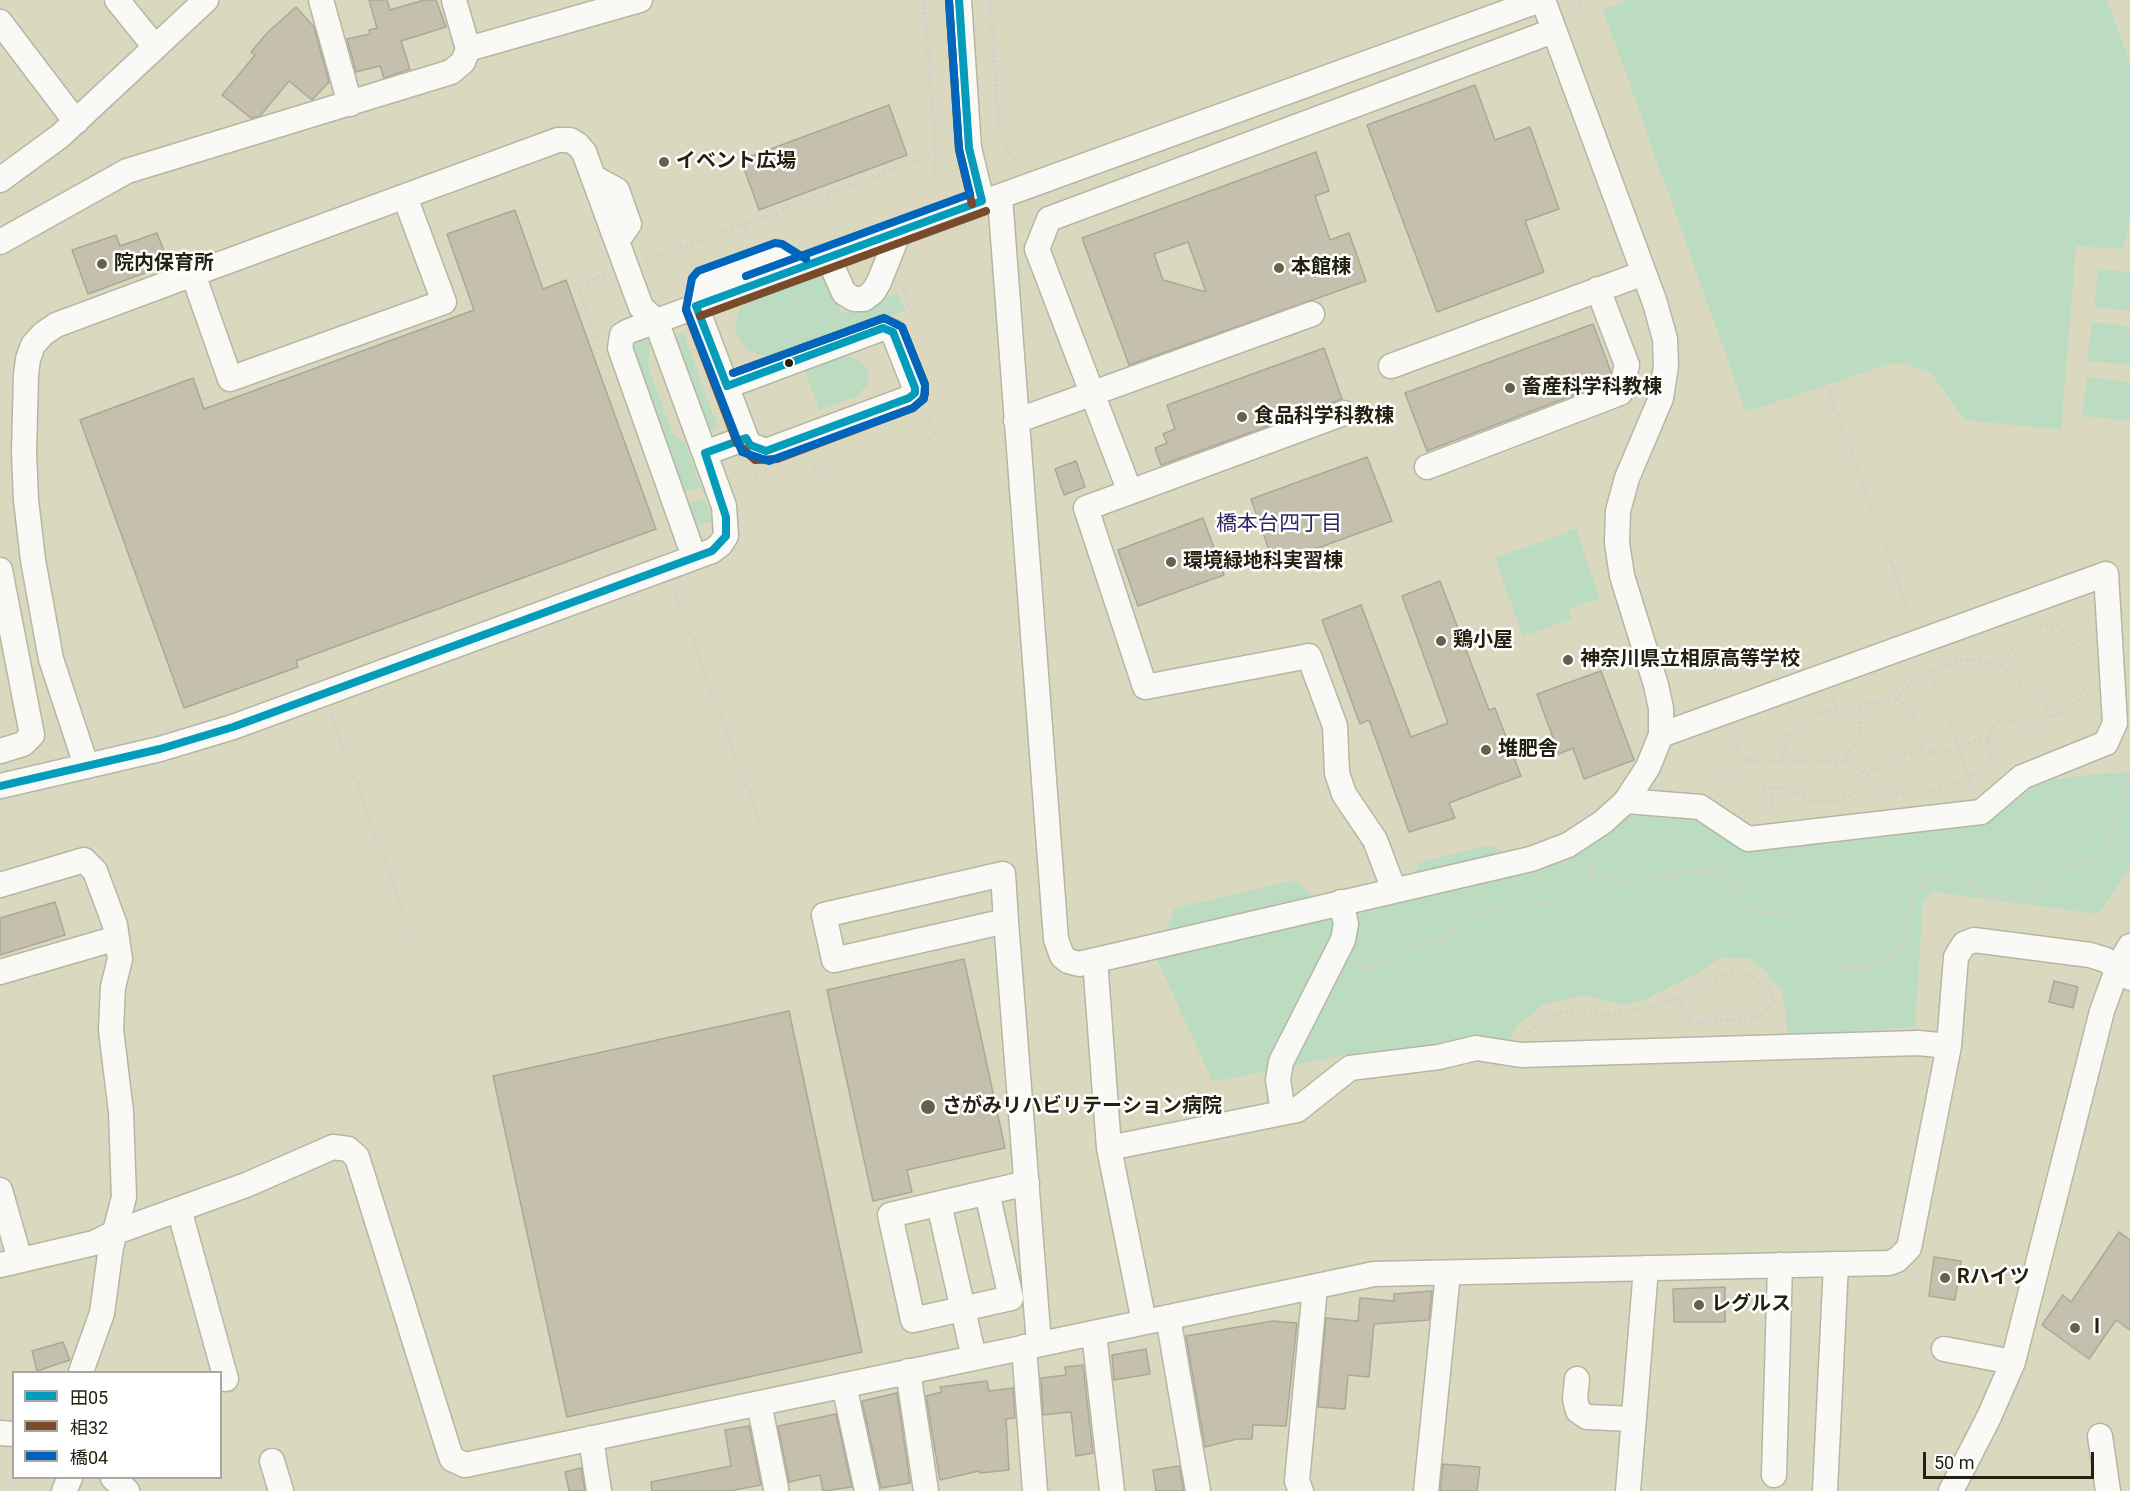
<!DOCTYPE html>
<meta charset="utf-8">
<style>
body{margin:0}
#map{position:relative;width:2130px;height:1491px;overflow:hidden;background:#dad9c0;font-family:Roboto,"Noto Sans JP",sans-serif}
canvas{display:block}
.legend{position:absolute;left:12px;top:1371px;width:210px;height:108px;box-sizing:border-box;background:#fff;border:2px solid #a7a7a0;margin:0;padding:8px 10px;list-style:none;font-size:18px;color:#232211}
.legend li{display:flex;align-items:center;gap:12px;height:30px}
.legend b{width:30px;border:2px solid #a7a7a0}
.scale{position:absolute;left:1923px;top:1452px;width:171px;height:27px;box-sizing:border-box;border:3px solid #232211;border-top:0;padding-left:8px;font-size:18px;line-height:21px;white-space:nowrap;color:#232211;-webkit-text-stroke:4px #fff;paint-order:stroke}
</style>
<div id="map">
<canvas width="2130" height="1491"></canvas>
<ul class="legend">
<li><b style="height:8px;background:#049cbb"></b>田05</li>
<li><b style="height:8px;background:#7a4b2a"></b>相32</li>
<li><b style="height:8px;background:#0065bd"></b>橋04</li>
</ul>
<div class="scale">50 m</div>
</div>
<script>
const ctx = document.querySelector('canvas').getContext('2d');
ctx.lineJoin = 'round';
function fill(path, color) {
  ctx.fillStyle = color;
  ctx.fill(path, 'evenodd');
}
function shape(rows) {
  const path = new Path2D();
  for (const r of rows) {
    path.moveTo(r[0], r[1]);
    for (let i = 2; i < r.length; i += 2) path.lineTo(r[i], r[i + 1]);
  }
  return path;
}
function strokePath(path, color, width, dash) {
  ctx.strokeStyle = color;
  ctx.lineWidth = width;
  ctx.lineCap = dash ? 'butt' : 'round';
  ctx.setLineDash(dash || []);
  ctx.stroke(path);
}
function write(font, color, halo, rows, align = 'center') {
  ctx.font = font + ' Roboto,"Noto Sans JP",sans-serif';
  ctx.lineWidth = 5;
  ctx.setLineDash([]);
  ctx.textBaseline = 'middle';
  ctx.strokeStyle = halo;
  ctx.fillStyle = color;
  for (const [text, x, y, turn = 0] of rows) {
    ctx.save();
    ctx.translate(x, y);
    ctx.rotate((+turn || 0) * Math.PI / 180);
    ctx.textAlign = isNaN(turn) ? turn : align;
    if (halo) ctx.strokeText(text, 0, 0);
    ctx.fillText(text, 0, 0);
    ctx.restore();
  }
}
fill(shape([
 [1627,0,2107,0,2130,63,2130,215,2123,249,2076,246,2061,430,1965,420,1931,373,1902,363,1891,363,1746,412,1603,9],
 [2098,269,2130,272,2130,311,2094,307],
 [826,272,841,314,898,293,905,311,784,355,762,356,744,348,736,331,736,321,740,309,748,301],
 [2092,322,2130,326,2130,365,2087,361],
 [679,333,684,335,717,425,714,431,709,428,676,338],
 [642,339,650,343,648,366,672,433,686,445,701,487,680,494,630,344],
 [843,356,851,357,864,364,869,377,867,385,857,396,819,410,805,371],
 [2087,377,2130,382,2130,421,2082,416],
 [705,498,712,521,694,527,685,505],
 [1576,529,1600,598,1569,609,1571,619,1523,636,1495,558],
 [2108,773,2130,773,2130,868,2099,914,1933,892,1923,900,1915,1027,1788,1036,1783,994,1768,973,1751,959,1721,957,1695,975,1646,999,1624,1005,1582,995,1543,1005,1519,1024,1510,1039,1344,1055,1213,1082,1155,955,1175,908,1295,880,1330,914,1411,894,1418,863,1490,845,1539,868,1569,860,1597,841,1627,815,1693,819,1746,852,1986,824,2030,782]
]), '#bbdcc1');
const building = shape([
 [369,0,387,0,390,10,424,0,436,0,446,27,401,41,410,69,384,78,380,66,356,72,347,39,370,34,369,30,377,28,369,0],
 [296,7,314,27,329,82,312,100,289,81,260,116,251,118,222,95,255,55,251,52,267,33,296,7],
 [1475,85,1495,140,1530,127,1559,209,1525,221,1544,272,1437,312,1367,125,1475,85],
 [889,105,907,155,759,210,741,160,889,105],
 [1316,152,1329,191,1315,196,1330,240,1349,233,1366,281,1129,365,1082,238,1316,152],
 [1188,242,1206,292,1163,280,1154,254,1188,242],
 [515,210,543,289,566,280,656,529,296,661,298,667,184,708,80,420,193,378,204,409,474,310,447,234,515,210],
 [157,233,169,264,88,294,72,250,116,235,120,246,157,233],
 [1593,324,1611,372,1608,382,1427,451,1405,393,1593,324],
 [1324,348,1342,399,1161,465,1155,448,1167,443,1163,434,1175,429,1167,405,1324,348],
 [1367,457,1392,521,1274,564,1251,499,1367,457],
 [1076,461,1085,487,1064,495,1055,469,1076,461],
 [1203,518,1224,575,1138,606,1118,550,1203,518],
 [1440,581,1489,710,1495,708,1521,776,1449,803,1455,818,1409,832,1369,720,1360,724,1322,620,1361,605,1411,737,1448,723,1402,596,1440,581],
 [1601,671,1634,760,1584,779,1573,748,1559,754,1537,694,1601,671],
 [55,902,65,935,0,955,0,918,55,902],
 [964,959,1005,1148,907,1170,912,1192,873,1201,827,990,964,959],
 [2054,981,2078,987,2073,1008,2049,1002,2054,981],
 [789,1011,862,1352,567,1417,493,1076,789,1011],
 [2119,1232,2130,1240,2130,1330,2116,1320,2089,1359,2042,1325,2063,1295,2071,1302,2119,1232],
 [1934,1257,1961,1261,1955,1300,1929,1296,1934,1257],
 [1725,1287,1725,1322,1674,1322,1673,1289,1725,1287],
 [1432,1291,1429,1320,1374,1324,1369,1377,1348,1375,1345,1409,1318,1407,1326,1318,1358,1321,1360,1298,1394,1301,1394,1294,1432,1291],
 [1273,1321,1297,1323,1286,1426,1253,1425,1252,1439,1237,1439,1205,1447,1186,1336,1273,1321],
 [63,1342,70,1360,37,1371,32,1351,63,1342],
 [1146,1349,1150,1374,1114,1380,1112,1355,1146,1349],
 [1083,1365,1093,1453,1076,1456,1071,1412,1043,1415,1041,1378,1066,1375,1065,1367,1083,1365],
 [987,1381,989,1391,1013,1388,1015,1418,1006,1419,1009,1470,980,1473,979,1471,940,1480,926,1396,942,1392,940,1387,987,1381],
 [897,1393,910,1483,881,1488,862,1401,897,1393],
 [836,1414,852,1487,823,1491,820,1475,789,1482,778,1426,836,1414],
 [749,1426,761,1485,729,1491,652,1491,651,1482,731,1466,725,1430,749,1426],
 [1443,1464,1480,1467,1477,1491,1440,1491,1443,1464],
 [1179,1466,1184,1491,1156,1491,1153,1470,1179,1466],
 [581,1468,585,1491,569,1491,565,1472,581,1468]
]);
fill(building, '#c5c0ad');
strokePath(building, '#aca896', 1.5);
const minor = shape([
 [117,0,155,47],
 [321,0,350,104],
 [959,0,969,148,982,201],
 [0,22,76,122],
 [468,49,640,0],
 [593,177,617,190,629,224,617,241],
 [0,180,60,136,206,0],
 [1000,197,1056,939,1062,956,1068,961,1079,964,1531,859,1568,845,1603,822,1626,801,1648,767,1661,735,1661,708,1656,685,1622,576,1617,543,1618,511,1627,478,1661,398,1666,366,1665,339,1655,303,1543,0],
 [0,242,127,171,451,72,463,62,468,49,454,0],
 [828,257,844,293,854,299,864,299,873,292,879,282,899,232],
 [193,274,230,379,444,302,405,197],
 [1391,366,1644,273],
 [727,386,883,328,893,332,915,388,915,393,909,398,766,451,750,445,746,438,696,306,702,281,777,253,800,268],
 [1016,421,1312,314],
 [705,453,746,438],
 [1427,467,1620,393,1627,365,1598,289],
 [1130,492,1344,413],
 [694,557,620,348,622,335,629,331,1540,0],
 [0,570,32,735,23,744,0,751],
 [0,786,160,749,233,727,712,551,720,545,726,536,724,506,656,321,641,307,584,152,578,145,570,140,558,140,193,274,56,325,43,334,33,345,28,359,26,375,24,453,26,500,33,560,51,659,86,765],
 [1626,801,1700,807,1748,839,1981,812,2022,777,2106,743,2115,723,2106,574,1661,735],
 [0,885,84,860,95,871,115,925,120,959,113,987,111,1030,121,1112,124,1197,111,1247,102,1313,81,1372],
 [1394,890,1375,840,1344,794,1337,773,1335,726,1309,656,1145,687,1086,508,1130,492,1037,249,1049,219,1553,31],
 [1006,921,834,960,824,915,1003,874,1006,921,1039,1344],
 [1095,960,1109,1148,1144,1322],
 [0,972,117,938],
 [1283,1112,1278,1080,1281,1062,1343,940,1346,924,1341,902],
 [1109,1148,1297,1110,1350,1068,1439,1057,1476,1048,1521,1055,1918,1043,1949,1046],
 [0,1190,20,1260],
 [987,1193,1011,1298,913,1320,890,1215,1027,1183],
 [939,1204,974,1358],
 [179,1209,226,1379],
 [0,1265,94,1243,116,1232,246,1185,333,1147,348,1149,357,1157,449,1451,452,1459,465,1465,1374,1274,1889,1263,1897,1260,1909,1248,1949,1046,1956,957,1964,944,1974,940,2090,955,2106,960,2130,978],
 [1168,1317,1198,1491],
 [1094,1333,1112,1491],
 [1024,1347,1035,1491],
 [1944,1349,2013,1362],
 [908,1371,926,1491],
 [1577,1379,1575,1399,1578,1411,1587,1417,1634,1419],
 [844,1385,867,1491],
 [759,1403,776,1488],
 [0,1433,14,1434],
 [2100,1436,2108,1491],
 [591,1438,599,1491],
 [272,1461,281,1491],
 [1774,1475,1780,1265],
 [113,1478,127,1491],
 [64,1491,70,1478],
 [1301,1491,1297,1481,1315,1287],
 [1426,1491,1448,1273],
 [1628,1491,1646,1268],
 [1825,1491,1836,1264],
 [1951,1491,1989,1417,2013,1362,2102,1011,2118,967,2130,946]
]);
strokePath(minor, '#b7b6a2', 27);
strokePath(shape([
 [924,0,936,154,934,173,928,189],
 [990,0,999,128,1007,153,1021,164],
 [1567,6,1583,0],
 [744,224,750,239],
 [646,260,936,154],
 [902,287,914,319],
 [597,339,578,285,606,274],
 [1827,385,1912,620],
 [923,440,935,435,925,411],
 [811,458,819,479,827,476],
 [737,481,759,473],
 [673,587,760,823],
 [2039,625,2056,626,2067,633,2074,646,2088,655],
 [1928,663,1973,789],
 [2000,665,2029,629],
 [1831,696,1837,709],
 [1897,698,1917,723,1923,734,1922,751],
 [331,714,417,949],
 [2052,717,2076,704,2089,681],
 [2029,733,2033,750],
 [1731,734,1742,757,1750,761],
 [1784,759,1785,743,1792,732,1817,714,1897,698,1915,680,1953,662,1972,660,2000,665,2019,682,2032,687,2041,695,2052,717,2029,733,2016,722,2006,719,1997,721,1990,729,1988,740,1992,751,1991,761,1981,771,1948,787,1925,793],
 [1847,762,1847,754,1861,732,1858,707],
 [1733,772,1735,778,1754,788,1785,788,1810,800,1822,802,1841,800,1859,791,1867,774,1896,758,1912,752,1943,752,1979,739,1988,740],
 [1702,783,1721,773,1733,772,1751,761,1825,761,1847,762,1867,774,1875,785,1885,791,1912,795],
 [1771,813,1773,804,1772,787],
 [1588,859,1594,876],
 [1354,966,1365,967,1396,957,1419,944,1443,938,1477,914,1518,902,1552,905,1563,901,1594,876,1618,881,1635,880,1704,871,1716,872,1727,878,1742,902,1753,910,1791,917,1799,924,1823,961,1837,967,1872,968,1903,947,1914,896,1926,880,1938,877,1949,881,1962,878,1973,883,1987,897,2022,900,2034,896,2053,875,2097,854,2107,843,2114,815,2126,792,2125,783,2115,763],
 [1678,998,1691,1025],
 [1529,1032,1550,1016,1564,1012,1606,1014,1645,1009,1678,998,1705,982,1733,972,1749,974,1770,990,1773,1001,1762,1016,1752,1019,1702,1021,1688,1026]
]), '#d2d1ca', 4, [3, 3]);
strokePath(minor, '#f9f9f6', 24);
strokePath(shape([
 [0,786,160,749,233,727,712,551,726,536,726,517,705,453,746,438,750,445,766,451,909,398,915,393,915,388,893,332,883,328,727,386,696,306,982,201,969,148,959,0]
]), '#049cbb', 8);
strokePath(shape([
 [949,1,959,150,972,204],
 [686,310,737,443,755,460,777,459,913,408,922,400,925,394,925,384,902,327,884,318,733,373],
 [700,316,986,211]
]), '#7a4b2a', 8);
strokePath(shape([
 [746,276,970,194,959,149,949,1],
 [733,373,884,318,902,327,925,385,924,399,913,408,769,461,742,452,686,309,692,278,698,271,775,243,782,244,806,259]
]), '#0065bd', 8);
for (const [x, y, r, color] of [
 [664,162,6,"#63624e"],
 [102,264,6,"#63624e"],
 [1279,268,6,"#63624e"],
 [789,363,5,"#232211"],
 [1510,388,6,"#63624e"],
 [1242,417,6,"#63624e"],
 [1171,562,6,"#63624e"],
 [1441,641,6,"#63624e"],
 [1568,660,6,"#63624e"],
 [1486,750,6,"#63624e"],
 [928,1107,8,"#63624e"],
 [1945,1278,6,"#63624e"],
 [1699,1305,6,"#63624e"],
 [2075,1328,6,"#63624e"]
]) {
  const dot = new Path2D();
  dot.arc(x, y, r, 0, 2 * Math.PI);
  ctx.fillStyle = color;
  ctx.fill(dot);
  strokePath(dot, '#fff', 2);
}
write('bold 20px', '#232211', '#fff', [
 ["イベント広場",676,162],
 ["院内保育所",114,264],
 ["本館棟",1291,268],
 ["畜産科学科教棟",1522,388],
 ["食品科学科教棟",1254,417],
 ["環境緑地科実習棟",1183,562],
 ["鶏小屋",1453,641],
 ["神奈川県立相原高等学校",1580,660],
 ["堆肥舎",1498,750],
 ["さがみリハビリテーション病院",942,1107],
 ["Rハイツ",1957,1278],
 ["レグルス",1711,1305],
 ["Ⅰ",2087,1328]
], 'left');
write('21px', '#2f2863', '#fff', [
 ["橋本台四丁目",1279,525]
]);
</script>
